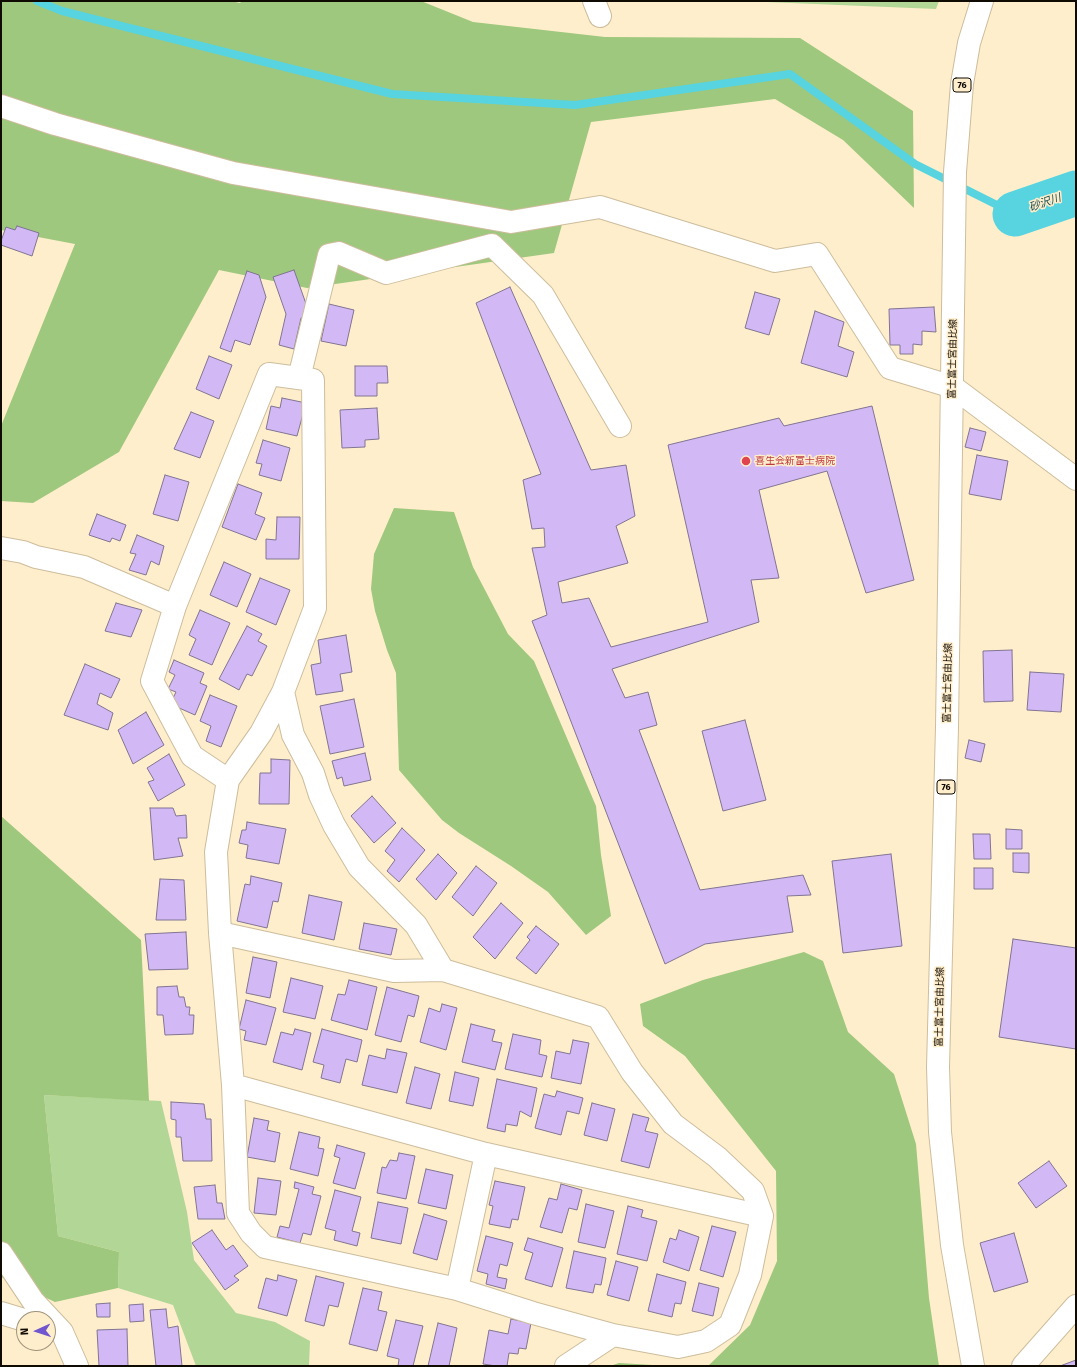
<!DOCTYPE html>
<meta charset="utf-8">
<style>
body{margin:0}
#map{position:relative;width:1077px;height:1367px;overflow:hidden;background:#fec;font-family:"Fira Sans",sans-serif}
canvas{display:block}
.frame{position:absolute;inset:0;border:2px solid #100b02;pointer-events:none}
.north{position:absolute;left:16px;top:1311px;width:40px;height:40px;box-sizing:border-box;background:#fec;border:1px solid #9f937b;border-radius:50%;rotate:267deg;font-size:11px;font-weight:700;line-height:16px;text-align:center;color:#100b02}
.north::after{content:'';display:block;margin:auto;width:14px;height:18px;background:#7056cf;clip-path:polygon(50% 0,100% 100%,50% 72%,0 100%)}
</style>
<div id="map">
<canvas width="1077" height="1367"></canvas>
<div class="frame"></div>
<div class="north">N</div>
</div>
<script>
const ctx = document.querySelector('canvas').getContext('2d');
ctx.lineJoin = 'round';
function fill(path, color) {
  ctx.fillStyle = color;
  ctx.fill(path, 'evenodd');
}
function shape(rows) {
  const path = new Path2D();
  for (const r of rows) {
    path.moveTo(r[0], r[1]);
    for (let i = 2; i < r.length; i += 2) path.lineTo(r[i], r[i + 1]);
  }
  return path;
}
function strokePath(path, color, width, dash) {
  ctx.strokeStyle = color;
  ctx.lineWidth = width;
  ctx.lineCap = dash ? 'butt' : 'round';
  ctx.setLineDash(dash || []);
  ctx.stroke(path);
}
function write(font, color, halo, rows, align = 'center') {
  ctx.font = font + ' "Fira Sans","Noto Sans JP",sans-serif';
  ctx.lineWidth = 3;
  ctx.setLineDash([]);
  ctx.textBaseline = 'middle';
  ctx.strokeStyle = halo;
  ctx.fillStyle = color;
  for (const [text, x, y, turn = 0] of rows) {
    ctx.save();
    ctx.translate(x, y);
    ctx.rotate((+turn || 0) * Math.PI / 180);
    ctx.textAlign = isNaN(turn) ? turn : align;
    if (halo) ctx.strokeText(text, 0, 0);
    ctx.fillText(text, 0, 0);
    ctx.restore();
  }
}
fill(shape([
 [742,1,939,1,936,9],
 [44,1095,161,1101,187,1212,194,1260,236,1313,275,1322,310,1341,309,1366,196,1366,173,1305,118,1288,119,1252,58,1236]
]), '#b2d696');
fill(shape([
 [1,1,231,1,240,3,242,1,421,1,473,22,605,37,800,38,913,111,914,208,843,140,775,99,591,122,554,253,307,288,219,270,119,452,33,503,1,501,1,426,75,244,1,230],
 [394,508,454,512,473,567,508,634,534,661,596,806,601,855,611,916,586,935,548,892,511,866,459,833,442,820,399,770,396,673,387,650,375,611,371,589,374,554],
 [1,816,141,940,149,1101,44,1095,58,1236,119,1252,118,1288,55,1302,1,1277],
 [804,952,823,961,848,1032,894,1074,916,1144,929,1298,939,1366,708,1366,750,1325,777,1261,776,1171,685,1056,643,1026,640,1004,703,980],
 [619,1363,669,1366,610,1366]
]), '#9ec87d');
strokePath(shape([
 [37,1,62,11,392,94,575,105,790,74,915,164,1015,214]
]), '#57d4df', 8);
strokePath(shape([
 [1015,214,1076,193]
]), '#57d4df', 45);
const building = shape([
 [17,226,39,233,32,256,1,245,1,241,6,227,15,230,17,226],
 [294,270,310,315,301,318,294,349,279,345,286,314,273,277,294,270],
 [247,271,259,275,266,297,250,345,235,340,231,352,220,348,247,271],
 [510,287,591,470,626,465,635,516,616,526,628,563,558,582,562,603,589,598,611,647,708,622,668,445,779,418,784,426,872,406,914,580,866,593,827,471,759,490,779,578,751,580,759,622,612,669,625,698,648,692,657,725,639,730,700,890,803,875,811,895,787,896,793,932,705,944,665,964,532,621,547,615,532,548,545,547,544,528,532,529,523,480,541,474,476,303,510,287],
 [755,292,780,299,769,335,745,328,755,292],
 [329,304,354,310,346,346,321,341,329,304],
 [934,307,936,332,922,331,922,345,913,344,913,354,900,354,900,345,890,345,889,309,934,307],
 [815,311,844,322,838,346,854,352,847,377,801,363,815,311],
 [209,356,232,365,219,399,196,389,209,356],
 [355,366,387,366,388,383,377,383,377,396,355,396,355,366],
 [282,398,306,403,297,436,266,429,271,406,280,408,282,398],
 [377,408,379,439,365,440,365,447,342,448,340,410,377,408],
 [191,412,214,421,200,458,174,449,191,412],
 [970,428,986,432,981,451,965,447,970,428],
 [263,440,290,448,281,481,259,475,262,464,256,463,263,440],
 [977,455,1008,461,1001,500,969,494,977,455],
 [165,475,189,482,178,521,153,514,165,475],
 [238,484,262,493,255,514,265,518,256,540,222,527,238,484],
 [97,514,126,525,120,541,112,538,110,542,89,535,97,514],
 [277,517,300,517,299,559,266,559,266,539,276,540,277,517],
 [137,535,164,546,159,565,151,561,146,575,129,570,136,554,130,553,137,535],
 [224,562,251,574,237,607,210,595,224,562],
 [260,578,290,590,276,625,246,612,260,578],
 [116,603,142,610,131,637,105,631,116,603],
 [200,610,230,623,212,665,189,655,196,639,189,635,200,610],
 [247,626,262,634,258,641,267,646,252,676,247,674,239,690,219,679,247,626],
 [346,635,352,672,340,674,343,691,316,695,311,665,321,663,318,640,346,635],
 [1012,650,1013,701,984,702,983,651,1012,650],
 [174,660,204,673,200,683,207,686,195,715,170,704,176,692,168,689,175,675,169,672,174,660],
 [85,664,120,679,111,698,100,693,97,704,113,713,108,730,64,715,85,664],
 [1030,672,1064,674,1061,712,1027,710,1030,672],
 [210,695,237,706,221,747,206,741,211,726,200,721,210,695],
 [354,699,364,747,330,754,320,706,354,699],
 [146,712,164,745,133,764,118,730,146,712],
 [745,720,766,800,723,811,702,731,745,720],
 [969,740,985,744,981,762,965,758,969,740],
 [365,753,371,780,344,786,342,777,337,779,332,761,365,753],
 [169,754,185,785,158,801,148,782,154,780,147,768,169,754],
 [271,759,290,760,289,804,259,804,260,773,271,773,271,759],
 [372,796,396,823,374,843,351,816,372,796],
 [150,808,173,808,176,816,186,815,187,838,178,838,183,856,154,860,150,808],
 [247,822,286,829,279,864,246,858,248,845,239,843,242,830,246,830,247,822],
 [402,828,425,850,399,882,387,871,395,860,385,851,402,828],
 [1006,829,1022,830,1022,849,1006,849,1006,829],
 [973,834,990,834,991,859,974,859,973,834],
 [1013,853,1029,853,1029,873,1013,872,1013,853],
 [438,854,457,873,436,900,416,879,438,854],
 [891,854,902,946,843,953,832,861,891,854],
 [476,866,497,883,473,916,452,897,476,866],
 [974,868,993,868,993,889,974,889,974,868],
 [251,876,282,883,278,902,273,901,267,928,237,921,245,884,250,885,251,876],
 [160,879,184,880,186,920,156,920,160,879],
 [309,895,342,902,334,940,302,933,309,895],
 [501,903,523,923,495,959,473,937,501,903],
 [364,923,397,929,391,955,359,949,364,923],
 [536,926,559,944,536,974,516,958,530,940,527,937,536,926],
 [186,932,188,969,149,970,145,934,186,932],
 [1013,939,1076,948,1076,1049,999,1037,1013,939],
 [253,957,277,962,270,998,246,993,253,957],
 [291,978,323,986,315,1019,283,1012,291,978],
 [349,980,377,987,367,1030,331,1020,338,994,345,995,349,980],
 [177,986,179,997,184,997,186,1007,190,1007,189,1015,194,1015,193,1034,165,1035,163,1015,157,1015,157,987,177,986],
 [387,987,419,996,414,1017,408,1015,401,1042,375,1035,387,987],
 [246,1000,276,1008,266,1045,244,1040,246,1031,239,1029,246,1000],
 [442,1004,457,1008,446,1050,420,1042,429,1008,440,1012,442,1004],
 [471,1024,495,1030,492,1041,502,1043,495,1070,462,1062,471,1024],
 [295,1029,311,1033,302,1070,273,1062,281,1032,293,1035,295,1029],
 [322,1029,362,1040,357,1062,346,1059,340,1083,321,1078,324,1065,313,1062,322,1029],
 [513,1034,541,1040,539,1054,547,1056,542,1077,505,1069,513,1034],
 [573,1040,589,1043,581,1084,551,1078,556,1051,570,1054,573,1040],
 [387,1049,407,1053,397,1093,362,1085,369,1055,385,1059,387,1049],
 [415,1067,440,1074,431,1109,406,1103,415,1067],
 [455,1072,479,1078,473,1106,449,1101,455,1072],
 [497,1079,537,1088,531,1117,520,1111,517,1126,506,1124,505,1132,487,1128,497,1079],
 [557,1091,583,1098,579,1114,567,1111,561,1135,535,1128,544,1094,555,1097,557,1091],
 [171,1102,204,1104,206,1119,211,1119,212,1161,183,1161,181,1137,176,1137,176,1120,171,1119,171,1102],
 [592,1103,615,1109,607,1141,584,1135,592,1103],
 [633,1114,649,1118,645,1131,658,1134,649,1168,621,1161,633,1114],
 [254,1118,269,1121,267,1130,280,1133,275,1162,247,1157,254,1118],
 [299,1132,320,1137,318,1148,324,1149,318,1176,290,1169,299,1132],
 [337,1145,365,1153,355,1189,333,1183,340,1158,334,1156,337,1145],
 [399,1153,415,1156,406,1199,377,1193,382,1167,386,1168,390,1160,397,1161,399,1153],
 [1049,1161,1067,1186,1036,1208,1018,1183,1049,1161],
 [426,1169,453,1175,446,1209,418,1203,426,1169],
 [258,1178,281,1181,276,1215,254,1213,258,1178],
 [495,1181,525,1187,518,1220,512,1219,510,1228,489,1224,493,1206,489,1205,495,1181],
 [295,1182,314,1187,312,1194,321,1196,311,1235,303,1233,300,1243,277,1237,280,1226,289,1228,299,1189,294,1188,295,1182],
 [561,1184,582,1190,577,1210,569,1208,562,1233,540,1227,549,1198,557,1200,561,1184],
 [215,1185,217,1203,222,1203,225,1219,198,1219,194,1187,215,1185],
 [335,1190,361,1197,352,1231,360,1233,357,1246,334,1240,336,1231,325,1228,335,1190],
 [378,1202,408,1208,401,1244,371,1238,378,1202],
 [586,1204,614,1211,605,1248,578,1242,586,1204],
 [628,1206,643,1210,641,1217,657,1221,647,1261,617,1254,628,1206],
 [424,1214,447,1221,437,1260,413,1253,424,1214],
 [712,1226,736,1232,723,1277,700,1270,712,1226],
 [212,1230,226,1250,233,1245,248,1266,234,1276,239,1280,225,1290,192,1243,212,1230],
 [679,1230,699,1237,689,1271,663,1262,670,1238,676,1240,679,1230],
 [1014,1233,1028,1282,994,1292,980,1243,1014,1233],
 [486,1236,513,1243,507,1266,500,1264,497,1277,507,1279,505,1289,486,1284,488,1274,477,1271,486,1236],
 [528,1238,563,1248,552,1287,525,1279,533,1253,524,1250,528,1238],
 [574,1251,606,1258,601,1285,595,1284,593,1293,566,1288,574,1251],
 [616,1261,638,1267,629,1301,607,1295,616,1261],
 [657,1274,686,1282,681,1304,675,1303,672,1317,648,1311,657,1274],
 [278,1275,297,1280,287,1316,258,1308,266,1278,277,1281,278,1275],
 [316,1276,344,1283,338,1307,329,1305,324,1326,305,1321,316,1276],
 [699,1283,719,1288,713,1316,692,1311,699,1283],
 [363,1288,382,1292,378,1310,387,1312,377,1351,349,1344,363,1288],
 [110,1303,110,1317,97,1317,96,1304,110,1303],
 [143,1304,144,1321,130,1322,129,1305,143,1304],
 [166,1309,168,1328,178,1326,182,1366,156,1366,150,1310,166,1309],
 [511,1319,531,1323,526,1349,519,1348,518,1354,509,1353,507,1366,496,1366,483,1364,489,1330,508,1334,511,1319],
 [396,1320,423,1326,413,1366,398,1366,399,1359,387,1356,396,1320],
 [438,1323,457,1328,449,1366,428,1366,438,1323],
 [127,1329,128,1366,99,1366,97,1330,127,1329],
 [1076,1360,1076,1366,1060,1366,1076,1360]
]);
fill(building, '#d2b9f6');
strokePath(building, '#807492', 1);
const minor = shape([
 [594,1,600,16],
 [1,106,55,124,233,173,511,222,600,207,775,261,817,254,890,368,953,387,1076,479],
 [299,378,329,255,339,253,386,273,492,245,543,295,620,426],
 [1,548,23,552,36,557,84,567,175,606],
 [283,692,261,733,228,780,216,852,220,933,233,1085,238,1213,251,1233,265,1247,457,1289,533,1313,613,1335],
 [228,780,192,756,152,681,175,606,269,374,313,380,315,608,283,692,293,735,313,773,320,795,334,825,359,867,416,925,443,970,598,1017,632,1072,673,1124,717,1157,753,1191,762,1216,750,1275,730,1325,706,1341,678,1347,613,1335,566,1366],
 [220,933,394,971,443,970],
 [233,1085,486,1154,762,1216],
 [1,1253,33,1301,62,1332,77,1366],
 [457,1289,486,1154],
 [1,1313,24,1320],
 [1023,1366,1076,1306]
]);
const major = shape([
 [973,1366,952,1245,940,1132,938,1067,947,727,955,172,962,84,969,43,982,1]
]);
strokePath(minor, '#cdbd9c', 24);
strokePath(major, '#cdbd9c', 24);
strokePath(minor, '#fff', 22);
strokePath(major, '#fff', 22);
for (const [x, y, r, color] of [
 [746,461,5,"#e0444e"]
]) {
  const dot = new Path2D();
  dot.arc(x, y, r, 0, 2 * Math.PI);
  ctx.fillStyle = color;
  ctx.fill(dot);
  strokePath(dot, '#fec', 1.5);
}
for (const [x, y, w] of [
 [962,85,18],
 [946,787,18]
]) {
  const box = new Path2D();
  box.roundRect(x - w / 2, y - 7, w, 14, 3);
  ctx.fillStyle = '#fec';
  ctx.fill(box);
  strokePath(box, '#100b02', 1);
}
write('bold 9px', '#100b02', null, [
 ["76",962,85],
 ["76",946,787]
]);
write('10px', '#100b02', '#fec', [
 ["富士富士宮由比線",953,359,-89],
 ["富士富士宮由比線",948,683,-89],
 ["富士富士宮由比線",940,1007,-89]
]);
write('10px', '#be3a42', '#fec', [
 ["喜生会新富士病院",755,461]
], 'left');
write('italic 11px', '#184e53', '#fec', [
 ["砂沢川",1045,203,-19]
]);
</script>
